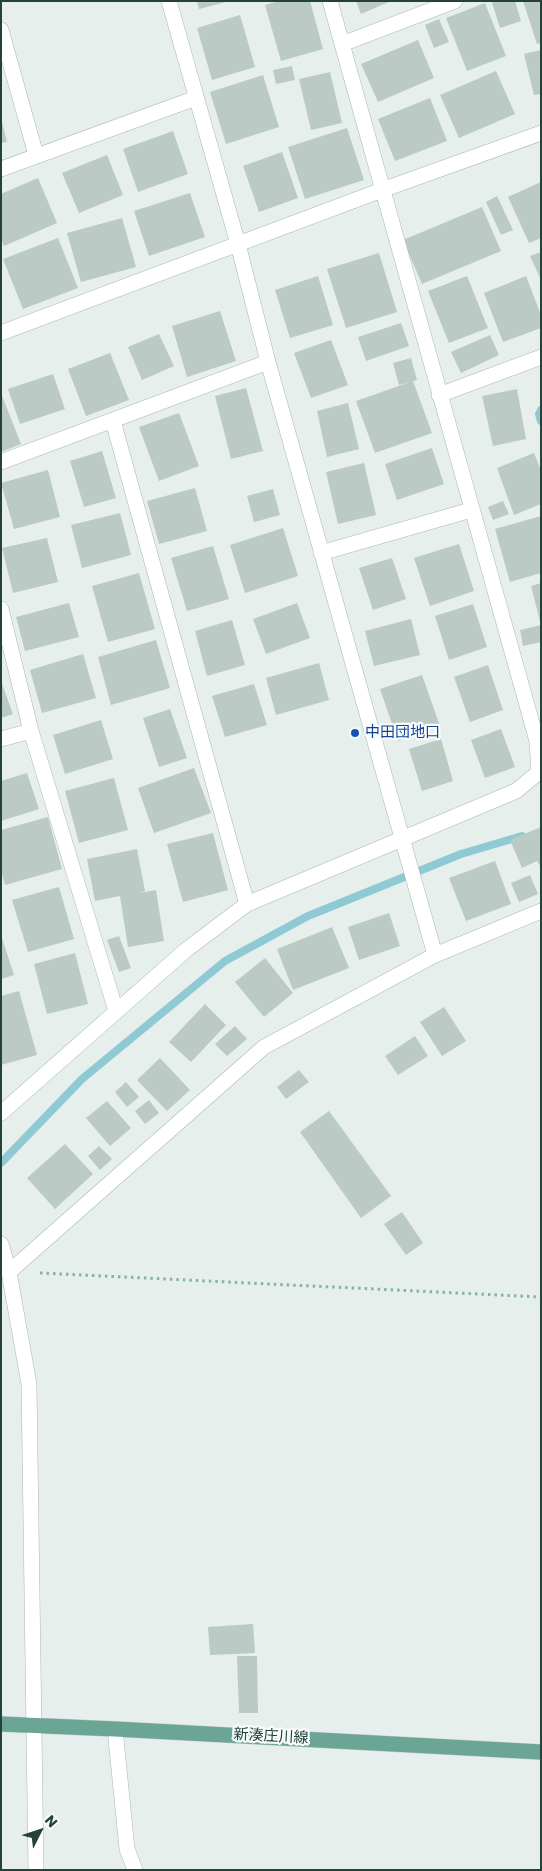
<!DOCTYPE html>
<meta charset="utf-8">
<style>
body{margin:0}
#map{position:relative;width:542px;height:1871px;overflow:hidden;background:#e6efeb;font-family:Poppins,sans-serif}
canvas{display:block}
.frame{position:absolute;inset:0;border:2px solid #24423a;pointer-events:none}
.north{position:absolute;left:15px;top:1806px;width:50px;height:50px;-webkit-text-stroke:4px #f7fbf9;paint-order:stroke;rotate:49deg;font-size:14px;font-weight:700;line-height:20px;text-align:center;color:#24423a}
.north::after{content:'';display:block;margin:auto;width:18px;height:22px;background:#24423a;clip-path:polygon(50% 0,100% 100%,50% 72%,0 100%)}
</style>
<div id="map">
<canvas width="542" height="1871"></canvas>
<div class="frame"></div>
<div class="north">N</div>
</div>
<script>
const ctx = document.querySelector('canvas').getContext('2d');
ctx.lineJoin = 'round';
function shape(rows) {
  const path = new Path2D();
  for (const r of rows) {
    path.moveTo(r[0], r[1]);
    for (let i = 2; i < r.length; i += 2) path.lineTo(r[i], r[i + 1]);
  }
  return path;
}
function strokePath(path, color, width, dash) {
  ctx.strokeStyle = color;
  ctx.lineWidth = width;
  ctx.lineCap = dash ? 'butt' : 'round';
  ctx.setLineDash(dash || []);
  ctx.stroke(path);
}
function fill(path, color) {
  ctx.fillStyle = color;
  ctx.fill(path, 'evenodd');
}
function write(font, color, halo, rows, align = 'center') {
  ctx.font = font + ' Poppins,"Noto Sans JP",sans-serif';
  ctx.lineWidth = 4.5;
  ctx.setLineDash([]);
  ctx.textBaseline = 'middle';
  ctx.strokeStyle = halo;
  ctx.fillStyle = color;
  for (const [text, x, y, turn = 0] of rows) {
    ctx.save();
    ctx.translate(x, y);
    ctx.rotate((+turn || 0) * Math.PI / 180);
    ctx.textAlign = isNaN(turn) ? turn : align;
    if (halo) ctx.strokeText(text, 0, 0);
    ctx.fillText(text, 0, 0);
    ctx.restore();
  }
}
strokePath(shape([
 [541,410,539,414,541,421],
 [1,1163,82,1079,225,961,308,916,461,854,522,836]
]), '#8ec9d4', 8);
fill(shape([
 [197,1,226,1,226,2,199,9],
 [279,1,310,1,323,49,281,61,265,5],
 [356,1,391,1,361,14],
 [497,1,515,1,521,21,500,28,492,3],
 [523,1,541,1,541,43,537,44],
 [485,3,506,56,467,71,446,18],
 [240,15,255,67,212,80,197,28],
 [439,19,449,42,434,48,425,25],
 [418,40,434,78,378,102,361,64],
 [541,50,541,94,534,95,524,54],
 [292,66,295,80,276,84,273,70],
 [496,71,515,114,459,138,440,95],
 [330,72,342,123,311,130,299,79],
 [263,75,279,127,226,144,210,92],
 [430,98,447,141,395,161,378,119],
 [2,122,7,142,1,143,1,123],
 [347,128,364,180,305,199,288,147],
 [173,131,188,174,138,192,123,149],
 [282,152,298,198,259,212,243,166],
 [107,155,123,195,79,213,62,173],
 [38,178,57,223,4,246,1,239,1,194],
 [541,182,541,238,529,243,508,197],
 [190,193,205,237,149,256,134,211],
 [497,196,513,230,501,235,486,202],
 [482,207,501,251,422,284,403,240],
 [122,218,136,267,81,282,67,233],
 [58,238,78,288,23,309,3,259],
 [541,252,541,280,530,256],
 [379,253,397,312,346,328,327,269],
 [318,276,333,325,290,338,275,290],
 [467,276,488,328,449,343,428,291],
 [526,276,541,315,541,328,503,342,484,293],
 [220,311,236,361,187,377,172,326],
 [401,323,409,346,366,361,358,337],
 [159,334,174,366,142,380,128,347],
 [490,335,499,355,461,373,451,352],
 [331,340,348,385,311,398,294,353],
 [110,353,129,400,86,416,68,369],
 [411,358,417,380,413,381,432,433,375,453,356,401,410,382,399,385,393,363],
 [53,374,65,409,20,424,8,389],
 [246,388,263,451,231,459,215,396],
 [517,389,526,439,493,446,482,396],
 [1,393,21,444,1,452],
 [348,403,359,449,327,457,317,411],
 [179,413,199,466,159,481,139,427],
 [432,448,444,484,397,500,385,464],
 [102,451,116,498,84,507,70,461],
 [534,453,541,470,541,504,514,515,497,468],
 [364,463,376,515,338,524,326,472],
 [48,470,60,517,14,529,1,483],
 [195,488,207,531,159,544,147,501],
 [273,489,280,515,254,522,247,496],
 [503,501,509,514,493,520,488,507],
 [120,513,131,555,82,568,71,525],
 [541,516,541,573,510,582,495,529],
 [283,528,298,576,245,593,230,545],
 [47,538,58,582,13,593,2,548],
 [459,544,474,591,430,606,414,558],
 [213,546,229,599,187,611,171,558],
 [392,558,406,599,373,610,359,568],
 [139,573,155,629,108,642,92,586],
 [541,583,541,621,540,621,531,586],
 [69,603,79,637,25,651,16,617],
 [297,603,310,638,266,654,253,619],
 [473,604,487,647,449,660,435,616],
 [411,619,420,655,374,666,365,631],
 [232,620,245,665,207,676,195,631],
 [541,625,541,642,523,646,520,630],
 [156,640,170,688,111,705,98,657],
 [83,654,96,698,42,713,30,670],
 [319,663,329,700,276,715,266,678],
 [488,665,503,710,470,722,454,677],
 [422,675,440,726,398,741,380,689],
 [1,681,13,714,1,718],
 [254,684,267,725,225,737,212,696],
 [170,709,187,758,159,767,143,718],
 [101,720,113,759,65,774,53,735],
 [501,729,515,767,485,778,471,740],
 [441,739,453,781,422,791,409,749],
 [194,768,211,813,154,833,138,788],
 [27,773,39,809,1,821,1,781],
 [114,778,128,830,79,843,65,791],
 [48,817,62,869,5,885,1,870,1,830],
 [541,827,541,867,537,861,522,868,510,840],
 [213,833,228,890,183,902,167,844],
 [137,849,145,891,139,893,156,890,164,941,128,947,120,896,95,901,87,859],
 [495,861,511,904,466,921,449,878],
 [530,875,538,894,519,902,511,883],
 [59,887,74,939,28,952,12,900],
 [389,913,400,946,359,960,348,927],
 [332,927,349,968,293,990,277,949],
 [1,935,14,975,1,979],
 [119,936,131,968,119,972,107,940],
 [75,953,88,1004,47,1014,34,964],
 [265,958,293,993,264,1017,235,982],
 [19,991,37,1055,1,1065,1,996],
 [205,1004,226,1025,191,1062,169,1042],
 [444,1007,466,1041,442,1056,420,1022],
 [235,1026,247,1039,227,1056,215,1044],
 [415,1036,428,1056,398,1075,385,1056],
 [160,1058,190,1090,167,1111,137,1080],
 [299,1070,309,1082,286,1099,277,1087],
 [126,1082,139,1097,127,1107,115,1092],
 [149,1100,159,1113,145,1124,135,1111],
 [107,1101,131,1128,110,1146,86,1118],
 [329,1111,391,1196,361,1218,300,1132],
 [65,1144,93,1174,55,1209,27,1178],
 [99,1146,112,1159,100,1170,88,1156],
 [402,1212,423,1243,406,1255,384,1224],
 [253,1624,255,1653,210,1655,208,1627],
 [237,1656,257,1656,258,1713,239,1713]
]), '#bbcac4');
const minor = shape([
 [169,1,238,244,268,362,435,955],
 [1,30,36,155],
 [342,44,455,1],
 [1,169,196,98],
 [1,333,382,190,541,133],
 [439,395,541,357],
 [113,421,247,904],
 [1,462,268,362],
 [321,553,471,510],
 [1,609,31,731,116,1011],
 [1,739,31,731],
 [1,1113,186,950,247,904,516,791,539,772,537,741,330,1],
 [115,1729,127,1849,135,1870]
]);
const tertiary = shape([
 [1,1244,9,1272,29,1384,36,1870],
 [9,1272,264,1047,435,955,541,911]
]);
const primary = shape([
 [1,1724,115,1729,541,1752]
]);
strokePath(minor, '#a8b8b2', 16);
strokePath(tertiary, '#a8b8b2', 16);
strokePath(primary, '#c2cac8', 16);
strokePath(shape([
 [40,1273,541,1297]
]), '#86b3a5', 3, [2.5, 4]);
strokePath(minor, '#fff', 15);
strokePath(tertiary, '#fff', 15);
strokePath(primary, '#6aa596', 15);
for (const [x, y, r, color] of [
 [355,733,5,"#1a4fb4"]
]) {
  const dot = new Path2D();
  dot.arc(x, y, r, 0, 2 * Math.PI);
  ctx.fillStyle = color;
  ctx.fill(dot);
  strokePath(dot, '#f7fbf9', 2);
}
write('15px', '#164399', '#f7fbf9', [
 ["中田団地口",365,733]
], 'left');
write('15px', '#24423a', '#f7fbf9', [
 ["新湊庄川線",271,1737,3]
]);
</script>
